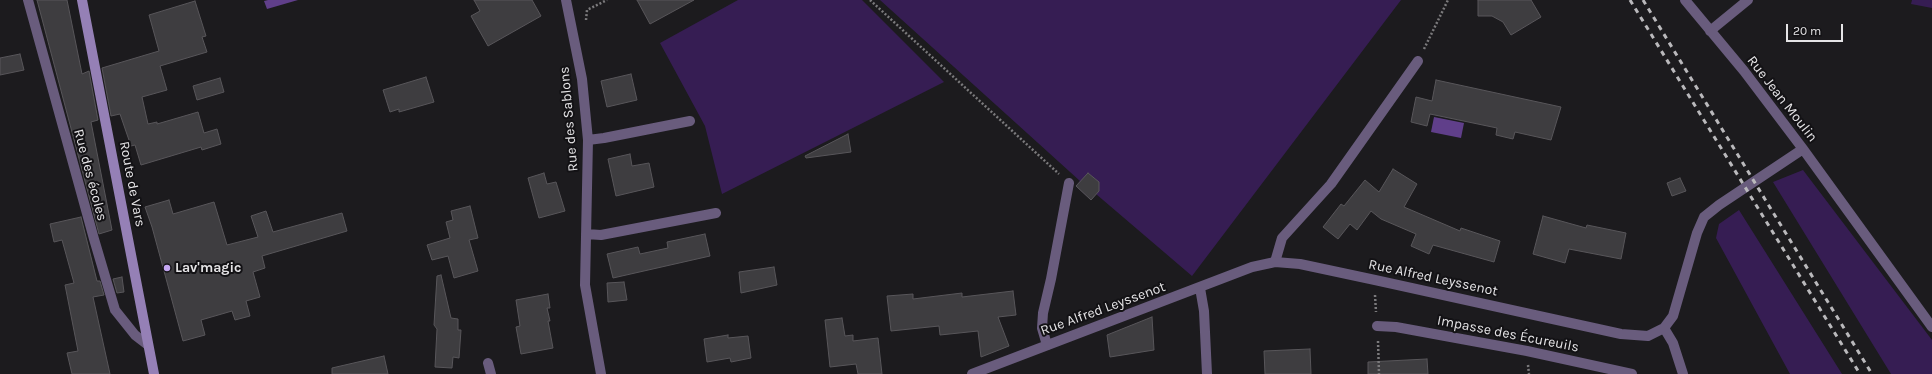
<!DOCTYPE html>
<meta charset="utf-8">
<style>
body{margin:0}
#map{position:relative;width:1932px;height:374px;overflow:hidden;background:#1c1b1e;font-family:Karla,sans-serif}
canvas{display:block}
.scale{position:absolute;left:1786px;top:24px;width:57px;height:18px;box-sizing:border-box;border:2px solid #e5e4e6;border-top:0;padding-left:5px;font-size:12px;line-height:14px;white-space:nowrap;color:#e5e4e6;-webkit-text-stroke:3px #131215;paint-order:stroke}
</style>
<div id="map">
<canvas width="1932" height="374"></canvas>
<div class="scale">20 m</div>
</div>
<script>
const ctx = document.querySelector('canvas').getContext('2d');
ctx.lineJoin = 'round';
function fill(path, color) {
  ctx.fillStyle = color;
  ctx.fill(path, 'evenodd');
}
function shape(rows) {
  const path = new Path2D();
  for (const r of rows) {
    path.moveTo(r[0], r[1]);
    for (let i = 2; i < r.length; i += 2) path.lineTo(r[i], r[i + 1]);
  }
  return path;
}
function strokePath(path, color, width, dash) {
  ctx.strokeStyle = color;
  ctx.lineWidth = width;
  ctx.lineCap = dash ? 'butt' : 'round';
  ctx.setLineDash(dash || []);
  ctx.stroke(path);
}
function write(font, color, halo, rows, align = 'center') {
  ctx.font = font + ' Karla,sans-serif';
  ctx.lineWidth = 4;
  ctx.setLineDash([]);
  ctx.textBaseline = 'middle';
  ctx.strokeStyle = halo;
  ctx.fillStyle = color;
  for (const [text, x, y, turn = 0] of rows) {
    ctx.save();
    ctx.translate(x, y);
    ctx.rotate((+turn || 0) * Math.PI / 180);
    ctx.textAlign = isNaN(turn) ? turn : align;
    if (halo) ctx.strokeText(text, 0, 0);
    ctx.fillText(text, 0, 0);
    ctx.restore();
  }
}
fill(shape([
 [738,0,862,0,944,82,722,194,705,126,660,43],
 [880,0,1401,0,1192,276,1096,194,1091,200,1076,186,1080,181],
 [1912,0,1932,0,1932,8,1911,4],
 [1803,170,1932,340,1932,374,1891,374,1773,182],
 [1739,210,1842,374,1790,374,1716,238,1719,224]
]), '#361d53');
fill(shape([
 [268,0,298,0,267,9,264,1],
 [1434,117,1464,123,1461,138,1431,132]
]), '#603f8a');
const building = shape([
 [37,0,67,0,82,74,89,71,98,120,91,122,112,230,99,234,37,0],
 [474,0,532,0,541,16,488,46,471,16,480,11,474,0],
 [637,0,694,0,650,24,637,0],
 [1478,0,1531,0,1541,17,1511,35,1503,22,1492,16,1478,16,1478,0],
 [195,1,206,36,202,37,207,52,160,66,167,90,142,97,148,124,157,122,157,124,198,112,204,133,217,129,221,144,202,150,201,147,141,165,135,145,131,146,120,114,111,116,102,68,159,51,149,15,195,1],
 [20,54,24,70,0,75,0,58,20,54],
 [631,74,637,100,607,107,601,81,631,74],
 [426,77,434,102,399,112,399,109,390,112,383,90,426,77],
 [220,78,224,92,197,100,193,86,220,78],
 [1436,80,1561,107,1551,140,1515,132,1513,139,1496,135,1497,128,1430,114,1427,126,1411,122,1416,97,1432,101,1436,80],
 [848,134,851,152,806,158,805,156,848,134],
 [630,154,632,166,649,163,654,187,616,196,608,159,630,154],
 [1393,169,1417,184,1404,207,1460,231,1461,228,1500,241,1494,262,1433,245,1429,254,1411,246,1416,234,1381,219,1371,211,1357,230,1350,224,1338,239,1323,227,1341,204,1344,206,1365,180,1379,192,1393,169],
 [544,173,547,184,556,182,565,211,539,218,528,178,544,173],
 [1088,173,1099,182,1099,191,1091,200,1076,186,1088,173],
 [1680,178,1686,191,1672,196,1667,183,1680,178],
 [169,200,173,214,214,202,227,245,258,237,251,216,266,211,273,232,342,213,347,231,262,256,265,268,253,272,260,297,246,301,250,316,235,320,232,311,201,320,205,335,183,341,152,227,145,207,169,200],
 [470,206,478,238,469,240,478,271,454,278,448,256,432,260,427,245,450,238,446,222,453,220,451,211,470,206],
 [1543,216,1586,228,1587,225,1626,233,1621,259,1569,249,1565,263,1533,254,1543,216],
 [81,217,97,281,100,281,104,295,93,297,110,374,72,374,67,353,78,351,65,285,74,283,62,240,54,242,50,224,81,217],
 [705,234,710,256,613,278,607,254,638,247,640,254,668,248,667,242,705,234],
 [774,267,777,285,741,293,739,272,774,267],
 [441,275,451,318,458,319,458,330,461,330,459,358,453,357,452,368,435,367,437,329,434,325,437,276,441,275],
 [122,277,124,292,117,293,113,279,122,277],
 [624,282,627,300,608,302,607,283,624,282],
 [1013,291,1016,315,998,317,1009,346,981,357,978,331,940,335,939,326,891,331,887,296,913,294,913,299,962,293,962,297,1013,291],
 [548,294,550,308,547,308,550,321,548,321,553,348,521,354,516,327,520,326,516,300,548,294],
 [1152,317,1154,350,1110,357,1107,335,1152,317],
 [842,318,845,336,853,335,853,341,878,338,882,374,858,374,856,364,830,367,825,320,842,318],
 [728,335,728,338,748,336,751,358,731,362,730,358,707,362,704,339,728,335],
 [1310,349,1311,374,1265,374,1264,351,1310,349],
 [384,356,388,374,332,374,332,368,384,356],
 [1427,359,1428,374,1368,374,1368,362,1427,359]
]);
fill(building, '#3e3d40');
strokePath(building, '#58565a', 1);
strokePath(shape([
 [870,0,1059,174],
 [586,20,587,10,607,0],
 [1424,49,1448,0],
 [1375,295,1376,312],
 [1378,341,1379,374],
 [1528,365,1529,374]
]), '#7b7a7c', 2.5, [2, 2]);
strokePath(shape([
 [1275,262,1282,238,1331,184,1418,61],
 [1047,345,1042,328,1043,313,1051,279,1069,183],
 [488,363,491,374]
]), '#695c7d', 10);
strokePath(shape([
 [28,0,94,239,115,310,135,335,148,345],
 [566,0,582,79,588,140,585,285,601,374],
 [1685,0,1744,71,1803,149,1932,327],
 [1710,31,1748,0],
 [588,140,604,138,690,121],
 [586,234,601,235,716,213],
 [1200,288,1204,311,1207,374],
 [1377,326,1396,327,1527,351,1632,374],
 [1664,328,1673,343,1683,374],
 [972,374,1252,267,1275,262,1300,264,1375,280,1621,334,1648,336,1664,328,1673,316,1697,233,1704,217,1719,205,1803,149]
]), '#695c7d', 10);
strokePath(shape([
 [82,0,154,374]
]), '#9580b6', 10);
strokePath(shape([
 [1630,0,1860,374],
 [1643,0,1872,374]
]), '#bab9bc', 3, [5, 5]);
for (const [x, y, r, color] of [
 [167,268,4,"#c4a7f1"]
]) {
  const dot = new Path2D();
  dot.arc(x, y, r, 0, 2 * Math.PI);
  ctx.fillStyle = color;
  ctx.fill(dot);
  strokePath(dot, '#131215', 1.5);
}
write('14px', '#e5e4e6', '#131215', [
 ["Rue Jean Moulin",1782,99,52],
 ["Rue des Sablons",569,119,-95],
 ["Rue des écoles",90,175,75],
 ["Route de Vars",132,184,79],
 ["Rue Alfred Leyssenot",1433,278,12],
 ["Rue Alfred Leyssenot",1103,309,-20],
 ["Impasse des Écureuils",1508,334,11]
]);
write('bold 14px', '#e5e4e6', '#131215', [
 ["Lav'magic",175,268]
], 'left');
</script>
